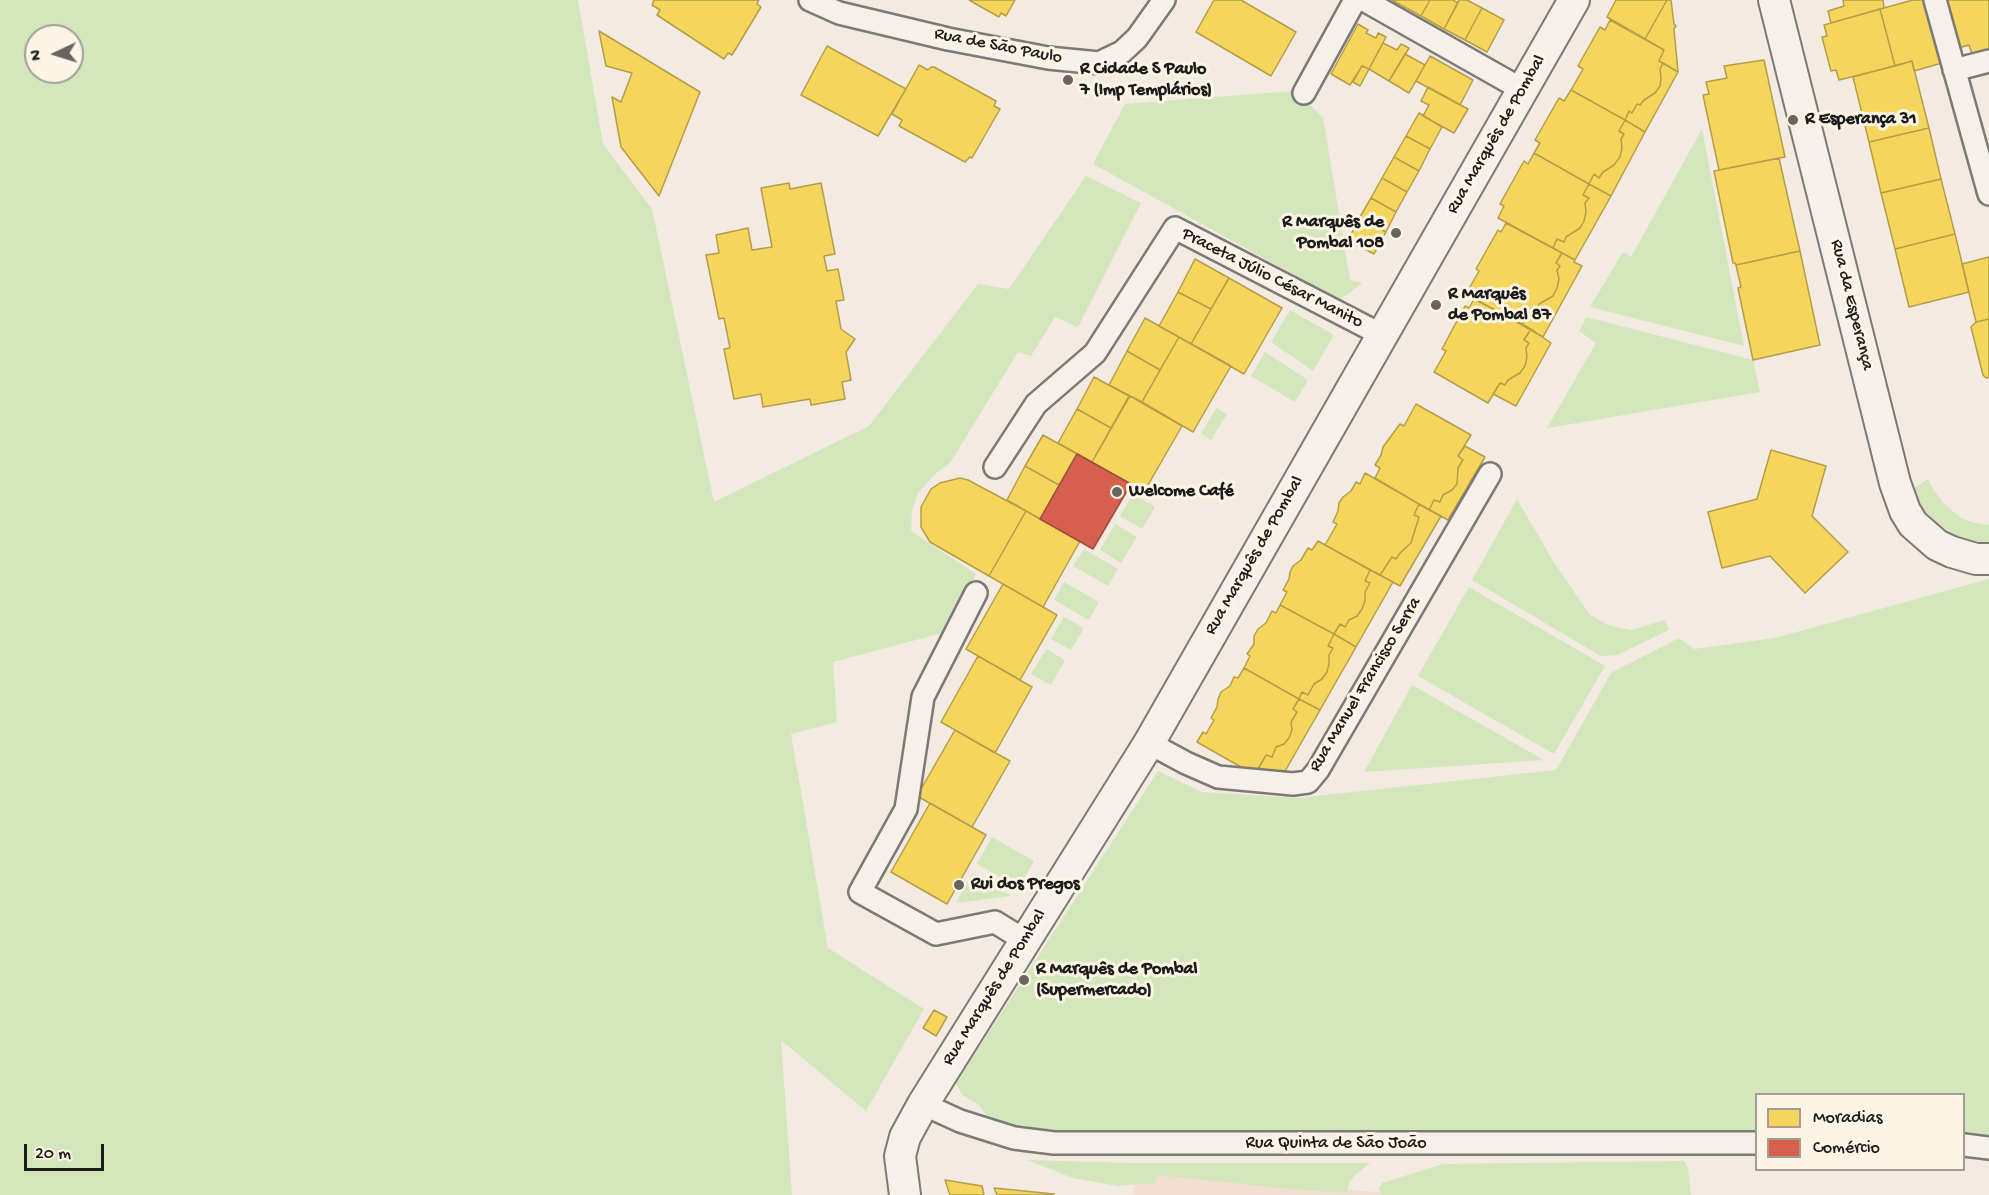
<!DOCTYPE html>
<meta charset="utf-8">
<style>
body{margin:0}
#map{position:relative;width:1989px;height:1195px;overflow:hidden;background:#f3eae1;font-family:"Gochi Hand",sans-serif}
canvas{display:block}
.legend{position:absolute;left:1755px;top:1093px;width:210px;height:78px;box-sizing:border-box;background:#fcf5e5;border:2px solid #a29e95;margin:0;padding:8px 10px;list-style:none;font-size:18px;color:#1c1c1c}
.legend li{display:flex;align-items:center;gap:12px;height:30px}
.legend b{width:30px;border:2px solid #a29e95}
.north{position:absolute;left:24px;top:24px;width:60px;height:60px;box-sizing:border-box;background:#fcf5e5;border:2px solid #a29e95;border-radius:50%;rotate:266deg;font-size:16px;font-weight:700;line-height:24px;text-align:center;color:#1c1c1c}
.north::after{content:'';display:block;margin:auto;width:21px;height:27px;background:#676461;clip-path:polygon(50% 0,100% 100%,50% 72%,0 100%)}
.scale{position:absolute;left:24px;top:1144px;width:80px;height:27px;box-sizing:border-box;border:3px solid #1c1c1c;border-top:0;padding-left:8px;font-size:18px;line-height:21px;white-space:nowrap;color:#1c1c1c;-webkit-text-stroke:4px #fcf5e5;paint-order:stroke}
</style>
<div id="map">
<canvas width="1989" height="1195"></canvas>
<ul class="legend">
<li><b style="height:16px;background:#f6d55c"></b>Moradias</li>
<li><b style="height:16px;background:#d6604d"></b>Comércio</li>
</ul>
<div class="north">N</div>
<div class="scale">20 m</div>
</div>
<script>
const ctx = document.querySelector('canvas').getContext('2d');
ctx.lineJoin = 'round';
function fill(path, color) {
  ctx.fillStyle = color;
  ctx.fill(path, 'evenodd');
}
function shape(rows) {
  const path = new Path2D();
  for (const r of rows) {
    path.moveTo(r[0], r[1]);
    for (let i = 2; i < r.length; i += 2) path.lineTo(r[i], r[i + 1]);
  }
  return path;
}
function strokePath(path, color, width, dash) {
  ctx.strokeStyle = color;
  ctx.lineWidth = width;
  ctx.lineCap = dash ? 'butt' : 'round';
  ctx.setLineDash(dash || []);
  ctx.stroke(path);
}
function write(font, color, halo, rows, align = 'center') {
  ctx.font = font + ' "Gochi Hand",sans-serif';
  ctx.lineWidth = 6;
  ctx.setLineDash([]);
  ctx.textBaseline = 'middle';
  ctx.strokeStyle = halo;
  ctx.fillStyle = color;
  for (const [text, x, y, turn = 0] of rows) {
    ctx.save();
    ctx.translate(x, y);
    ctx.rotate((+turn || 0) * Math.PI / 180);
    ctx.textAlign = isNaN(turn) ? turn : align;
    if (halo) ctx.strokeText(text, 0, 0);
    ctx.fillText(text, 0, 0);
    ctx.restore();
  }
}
fill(shape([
 [1157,1175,1416,1195,1133,1195,1135,1185]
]), '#f2dfd1');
fill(shape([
 [0,0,578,0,603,144,652,209,714,502,869,426,978,284,1009,289,1086,176,1141,203,1078,327,1055,317,1031,356,1018,352,950,463,935,474,918,493,912,511,911,531,976,574,942,633,833,662,837,722,791,734,828,948,924,1009,866,1111,781,1040,792,1195,0,1195],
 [36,36,72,36,72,72,36,72],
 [1294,91,1323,117,1350,280,1362,283,1340,300,1093,164,1125,104],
 [1702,129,1744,346,1590,307,1623,252,1631,257],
 [1290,310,1334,335,1313,371,1271,342],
 [1586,317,1753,360,1760,392,1547,428,1596,343,1579,331],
 [1265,352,1308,380,1295,402,1251,376],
 [1216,408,1227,414,1211,440,1201,434],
 [1928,479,1933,489,1943,503,1961,518,1975,523,1989,525,1989,544,1958,537,1934,521,1920,505,1911,490],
 [1133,494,1155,507,1142,529,1120,516],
 [1517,499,1553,561,1590,615,1610,626,1632,630,1665,620,1669,630,1617,655,1601,656,1472,580],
 [1115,524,1137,537,1121,563,1100,550],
 [1084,549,1118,569,1108,586,1073,566],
 [1989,579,1989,1140,1964,1137,1964,1094,1756,1094,1756,1135,1038,1134,991,1122,978,1104,962,1095,956,1083,1158,771,1202,792,1298,798,1556,770,1611,673,1679,638,1694,649,1775,638],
 [1064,582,1099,602,1089,620,1054,600],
 [1469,587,1605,666,1554,754,1418,676],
 [1064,617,1084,628,1071,650,1051,639],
 [1046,649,1065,660,1051,685,1031,674],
 [1412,685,1544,760,1364,772],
 [992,837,1034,861,1019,888,977,864],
 [972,873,1011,896,956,903],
 [1027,1160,1129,1163,1370,1163,1355,1175,1349,1183,1347,1193,1300,1190,1157,1175,1156,1183,1118,1186,1073,1178],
 [1684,1161,1688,1168,1691,1195,1382,1195,1379,1189,1382,1183,1443,1164]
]), '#d4e6bc');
const homes = shape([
 [654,0,759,0,757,4,761,7,732,55,728,53,724,59,657,15,660,10,652,5,654,0],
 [969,0,1015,0,1006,16,1001,13,999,17,969,0],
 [1214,0,1241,0,1296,32,1271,76,1196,32,1214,0],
 [1392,0,1430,0,1421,16,1392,0],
 [1430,0,1453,0,1458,3,1444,29,1421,16,1430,0],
 [1459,0,1467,0,1482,8,1465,40,1444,29,1459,0],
 [1616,0,1667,0,1645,39,1607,17,1616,0],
 [1667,0,1671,0,1674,24,1676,26,1674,29,1678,72,1659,61,1664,50,1645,39,1667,0],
 [1843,0,1883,0,1884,8,1831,23,1828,11,1844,6,1843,0],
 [1913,0,1941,0,1956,59,1914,71,1912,61,1895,66,1880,9,1913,0],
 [1941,0,1989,0,1989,50,1972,54,1969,45,1954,49,1941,0],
 [1482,8,1504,20,1487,52,1465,40,1482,8],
 [1880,9,1895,66,1839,80,1836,70,1831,71,1822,37,1827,36,1824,25,1880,9],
 [1610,20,1664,50,1659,61,1663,63,1660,69,1661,78,1660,86,1655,93,1644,100,1640,105,1637,104,1632,113,1629,111,1625,120,1571,90,1583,69,1578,66,1600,27,1605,30,1610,20],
 [1358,24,1368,30,1366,33,1376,38,1378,33,1386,37,1369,69,1362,66,1350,85,1331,74,1358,24],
 [599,31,700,92,659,196,621,147,612,97,621,102,632,73,606,66,599,31],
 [1383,43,1397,50,1401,44,1409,48,1389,81,1369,69,1383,43],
 [827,46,906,89,878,136,801,95,827,46],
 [1405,54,1425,65,1409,93,1389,81,1405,54],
 [1430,56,1473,80,1460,105,1416,81,1430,56],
 [1764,60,1785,157,1719,170,1703,95,1709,94,1706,82,1727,78,1724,66,1764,60],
 [1912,61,1929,128,1869,142,1853,77,1912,61],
 [1663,63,1678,72,1645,132,1625,120,1629,111,1632,113,1637,104,1640,105,1644,100,1655,93,1660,86,1661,78,1660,69,1663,63],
 [919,65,928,70,931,67,934,67,996,101,994,106,1000,109,972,158,970,157,965,162,899,126,902,120,892,114,919,65],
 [1362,66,1369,69,1360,86,1353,82,1362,66],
 [1428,87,1468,109,1454,133,1423,116,1429,105,1421,101,1428,87],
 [1571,90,1625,120,1619,131,1624,134,1621,139,1622,148,1620,157,1614,165,1603,172,1599,178,1594,174,1589,184,1534,153,1540,143,1535,140,1559,98,1564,101,1571,90],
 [1419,113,1442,127,1430,149,1406,136,1419,113],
 [1625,120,1645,132,1611,196,1589,184,1594,174,1599,178,1603,172,1614,165,1620,157,1622,148,1621,139,1624,134,1619,131,1625,120],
 [1929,128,1941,179,1881,193,1869,142,1929,128],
 [1406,136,1430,149,1419,171,1394,157,1406,136],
 [1534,153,1589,184,1583,195,1589,198,1585,203,1586,212,1584,221,1580,228,1566,237,1564,242,1557,239,1553,248,1498,218,1504,206,1500,204,1524,161,1528,164,1534,153],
 [1394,157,1419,171,1407,192,1382,178,1394,157],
 [1779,158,1800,251,1736,265,1735,263,1733,263,1714,171,1779,158],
 [1382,178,1407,192,1396,212,1371,198,1382,178],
 [1941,179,1955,234,1895,249,1881,193,1941,179],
 [789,183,790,189,821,183,835,254,824,256,827,271,838,269,844,300,836,301,841,329,855,339,846,352,851,380,842,382,845,399,811,405,810,399,763,407,761,394,734,399,724,349,730,348,724,318,719,319,706,255,719,253,716,235,748,228,752,250,772,247,761,188,789,183],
 [1589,184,1611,196,1575,260,1553,248,1557,239,1564,242,1566,237,1580,228,1584,221,1586,212,1585,203,1589,198,1583,195,1589,184],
 [1371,198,1396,212,1386,232,1360,217,1371,198],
 [1360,217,1386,232,1374,254,1348,240,1360,217],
 [1506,223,1562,253,1556,263,1560,266,1557,270,1559,279,1557,288,1553,296,1539,304,1537,309,1532,307,1522,325,1466,294,1479,271,1476,269,1498,230,1501,232,1506,223],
 [1955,234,1969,292,1909,307,1895,249,1955,234],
 [1800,251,1820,345,1753,360,1738,288,1741,287,1736,265,1800,251],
 [1562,253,1575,260,1574,262,1582,266,1543,337,1522,325,1532,307,1537,309,1539,304,1553,296,1557,288,1559,279,1557,270,1560,266,1556,263,1562,253],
 [1989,257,1989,319,1976,322,1962,264,1989,257],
 [1195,259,1229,278,1211,309,1178,292,1195,259],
 [1229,278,1282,308,1244,374,1191,344,1229,278],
 [1178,292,1211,309,1191,344,1159,326,1178,292],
 [1474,299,1531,329,1524,340,1529,343,1526,348,1527,357,1525,366,1520,373,1508,380,1505,385,1500,383,1488,403,1434,372,1446,351,1442,349,1465,306,1469,308,1474,299],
 [1145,318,1179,337,1160,370,1127,351,1145,318],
 [1989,319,1989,377,1986,378,1983,375,1971,327,1976,322,1989,319],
 [1531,329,1551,343,1516,406,1493,394,1500,383,1505,385,1508,380,1520,373,1525,366,1527,357,1526,348,1529,343,1524,340,1531,329],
 [1179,337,1231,366,1193,432,1142,402,1179,337],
 [1127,351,1160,370,1142,402,1109,385,1127,351],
 [1094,377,1129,396,1111,428,1077,409,1094,377],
 [1130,396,1182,426,1144,492,1092,462,1130,396],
 [1416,404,1471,435,1458,456,1463,460,1458,468,1457,484,1452,490,1443,495,1440,502,1434,500,1429,510,1375,478,1380,468,1375,465,1381,455,1383,447,1400,424,1404,426,1416,404],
 [1077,409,1111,428,1092,462,1058,443,1077,409],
 [1043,435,1077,454,1059,485,1025,466,1043,435],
 [1465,446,1485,457,1448,520,1429,510,1434,500,1440,502,1443,495,1452,490,1457,484,1458,468,1463,460,1458,456,1465,446],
 [1771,450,1826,466,1812,516,1848,552,1805,593,1770,556,1722,568,1708,512,1757,499,1771,450],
 [1025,466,1059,485,1040,519,1007,500,1025,466],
 [1365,473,1419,504,1414,515,1419,517,1411,543,1400,553,1396,559,1392,557,1380,575,1325,545,1337,524,1333,522,1338,511,1339,503,1343,497,1351,491,1356,482,1360,484,1365,473],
 [960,478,968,480,1026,511,989,576,930,542,921,527,921,507,931,489,940,483,960,478],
 [1419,504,1441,516,1400,586,1380,575,1392,557,1396,559,1400,553,1411,543,1419,517,1414,515,1419,504],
 [1026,511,1080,541,1043,607,989,576,1026,511],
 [1318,541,1370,570,1365,581,1370,583,1365,592,1365,601,1362,609,1357,616,1349,620,1345,627,1340,624,1334,634,1280,605,1287,592,1283,590,1289,579,1290,572,1293,566,1301,560,1308,548,1312,550,1318,541],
 [1370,570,1393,582,1356,647,1334,634,1340,624,1345,627,1349,620,1357,616,1362,609,1365,601,1365,592,1370,583,1365,581,1370,570],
 [1003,584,1057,615,1020,680,966,649,1003,584],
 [1280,605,1334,634,1328,646,1333,648,1329,655,1329,664,1327,672,1322,679,1314,684,1308,695,1302,692,1299,699,1244,668,1250,656,1247,654,1254,644,1254,636,1258,629,1266,623,1272,611,1276,613,1280,605],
 [1334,634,1356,647,1320,710,1299,699,1302,692,1308,695,1314,684,1322,679,1327,672,1329,664,1329,655,1333,648,1328,646,1334,634],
 [978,656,1032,687,995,753,941,722,978,656],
 [1244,668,1299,699,1293,709,1297,712,1291,722,1292,730,1289,738,1284,744,1276,747,1272,757,1266,755,1255,775,1197,742,1203,732,1206,734,1214,720,1211,718,1217,707,1218,699,1221,692,1230,686,1234,677,1238,678,1244,668],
 [1299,699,1320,710,1284,773,1258,769,1266,755,1272,757,1276,747,1284,744,1289,738,1292,730,1291,722,1297,712,1293,709,1299,699],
 [955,730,1010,761,972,827,917,796,955,730],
 [930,803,986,835,947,904,891,872,930,803],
 [934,1010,947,1017,936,1036,923,1028,934,1010],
 [945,1180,982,1186,984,1195,950,1195,945,1180],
 [994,1188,1054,1194,1054,1195,997,1195,994,1188]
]);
fill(homes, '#f6d55c');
strokePath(homes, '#b59e49', 1.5);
const shops = shape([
 [1077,454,1131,484,1093,549,1040,519,1077,454]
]);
fill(shops, '#d6604d');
strokePath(shops, '#9e4c3e', 1.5);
const street = shape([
 [810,0,839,13,948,39,1048,58,1099,63,1122,52,1137,38,1164,0],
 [1364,0,1523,90],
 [1935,0,1989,194],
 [1954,70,1989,61],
 [1304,93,1355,0],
 [995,467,1036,404,1095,353,1175,228,1382,335],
 [976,593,923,697,906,809,860,892,936,934,995,922,1024,940],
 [1149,743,1186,763,1218,777,1293,784,1308,782,1318,770,1490,474],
 [923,1104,960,1121,1014,1138,1054,1143,1756,1143],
 [1964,1145,1989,1148]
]);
const secondary = shape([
 [1774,0,1895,483,1905,511,1913,524,1937,545,1952,552,1976,559,1989,559],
 [905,1195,900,1156,905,1137,923,1104,1149,743,1574,0]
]);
strokePath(street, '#7d7975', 26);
strokePath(secondary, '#7d7975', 34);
strokePath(street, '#f5f1ea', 21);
strokePath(secondary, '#f5f1ea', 30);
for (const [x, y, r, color] of [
 [1068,80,6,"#676461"],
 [1793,120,6,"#676461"],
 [1396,233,6,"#676461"],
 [1436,305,6,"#676461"],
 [1117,492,6,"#676461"],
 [959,885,6,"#676461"],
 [1024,980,6,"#676461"]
]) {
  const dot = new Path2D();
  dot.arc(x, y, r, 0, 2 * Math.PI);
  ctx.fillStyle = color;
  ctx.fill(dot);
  strokePath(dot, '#fcf5e5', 2);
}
write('18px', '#1c1c1c', '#fcf5e5', [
 ["Rua de São Paulo",998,47,11],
 ["Rua Marquês de Pombal",1497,135,-60],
 ["Praceta Júlio César Manito",1272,279,27],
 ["Rua da Esperança",1851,305,76],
 ["Rua Marquês de Pombal",1255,556,-60],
 ["Rua Manuel Francisco Serra",1366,685,-59],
 ["Rua Marquês de Pombal",995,988,-58],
 ["Rua Quinta de São João",1336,1144]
]);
write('bold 18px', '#1c1c1c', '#fcf5e5', [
 ["R Cidade S Paulo",1080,70],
 ["7 (Imp Templários)",1080,91],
 ["R Esperança 31",1805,120],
 ["R Marquês de",1384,223,"right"],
 ["Pombal 108",1384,244,"right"],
 ["R Marquês",1448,295],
 ["de Pombal 87",1448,316],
 ["Welcome Café",1129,492],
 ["Rui dos Pregos",971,885],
 ["R Marquês de Pombal",1036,970],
 ["(Supermercado)",1036,991]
], 'left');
</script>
